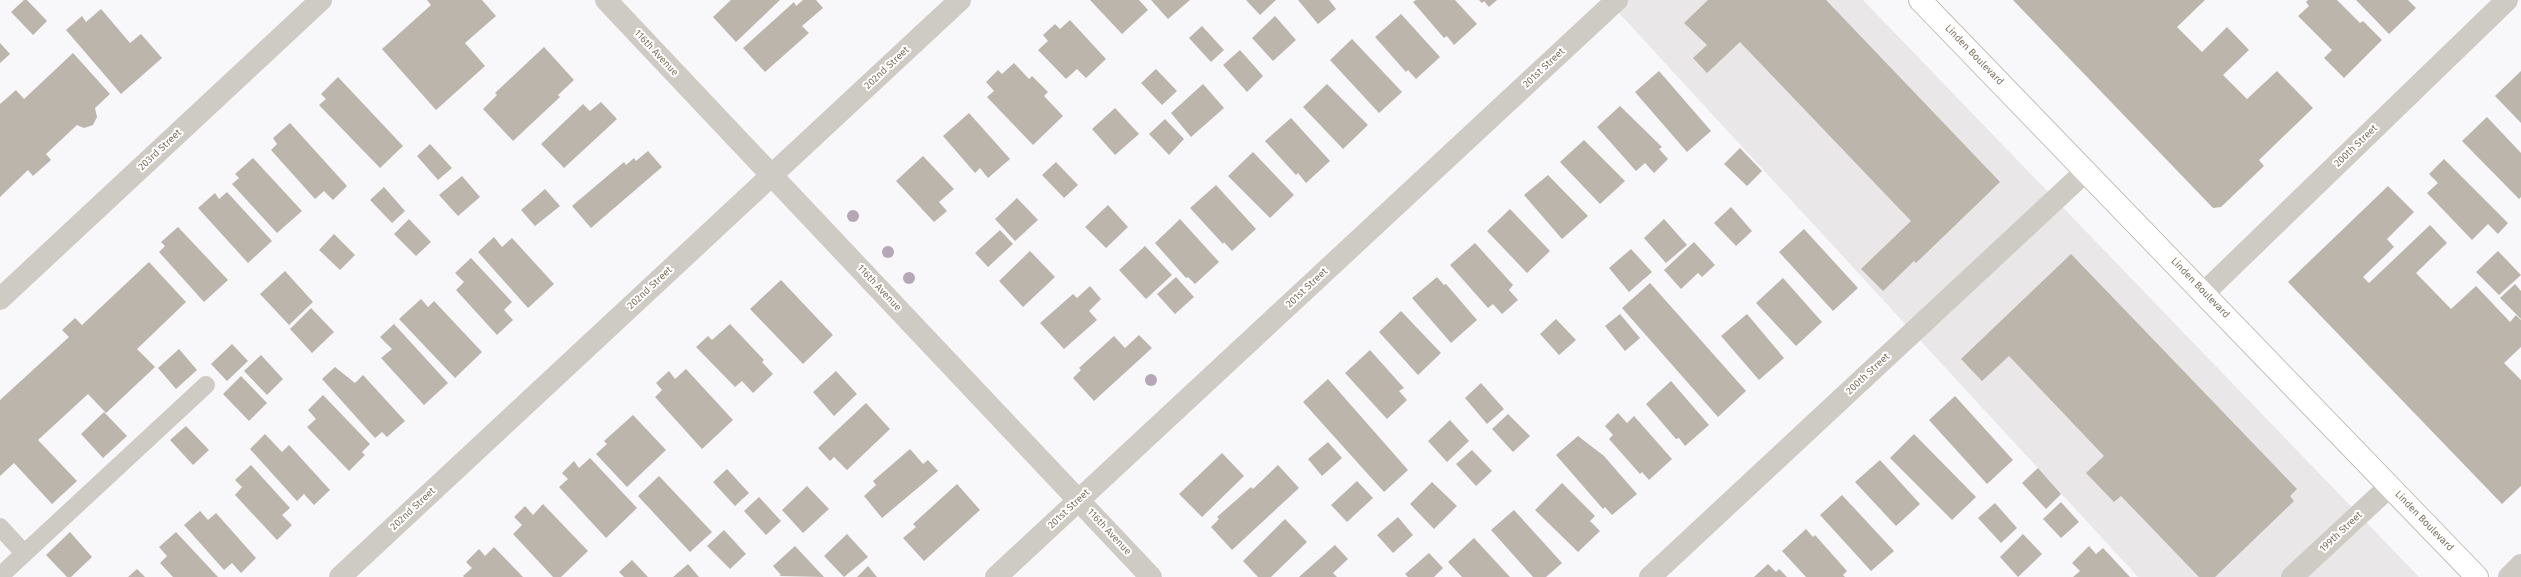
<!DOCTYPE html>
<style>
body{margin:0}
canvas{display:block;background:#f8f7fa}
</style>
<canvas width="2521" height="577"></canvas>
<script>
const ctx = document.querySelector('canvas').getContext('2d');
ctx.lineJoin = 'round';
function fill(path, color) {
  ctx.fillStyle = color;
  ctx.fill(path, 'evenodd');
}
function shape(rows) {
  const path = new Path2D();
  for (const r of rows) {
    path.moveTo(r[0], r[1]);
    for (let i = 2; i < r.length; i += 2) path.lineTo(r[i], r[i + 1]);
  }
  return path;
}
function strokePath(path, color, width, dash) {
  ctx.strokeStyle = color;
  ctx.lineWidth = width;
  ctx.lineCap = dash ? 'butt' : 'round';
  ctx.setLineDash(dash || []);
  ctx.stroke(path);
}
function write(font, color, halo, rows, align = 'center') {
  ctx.font = font + ' "Fira Sans",sans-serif';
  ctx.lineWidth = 4;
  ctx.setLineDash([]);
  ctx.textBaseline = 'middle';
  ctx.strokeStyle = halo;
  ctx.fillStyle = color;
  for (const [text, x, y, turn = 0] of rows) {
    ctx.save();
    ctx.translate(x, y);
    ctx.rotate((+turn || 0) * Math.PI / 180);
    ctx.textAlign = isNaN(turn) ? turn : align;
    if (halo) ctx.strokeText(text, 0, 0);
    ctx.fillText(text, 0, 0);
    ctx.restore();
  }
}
fill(shape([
 [1607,0,1863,0,2419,577,2138,577]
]), '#e9e7e8');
fill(shape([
 [24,0,27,0,47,21,33,35,11,12],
 [427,0,482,0,496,16,465,43,485,66,436,110,382,49,431,5],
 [731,0,780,0,736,42,713,17],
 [803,0,816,0,823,8,802,26,809,33,765,72,743,48,794,2,796,6],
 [1090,0,1139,0,1148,10,1122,34],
 [1151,0,1190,0,1168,19],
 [1246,0,1276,0,1260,15],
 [1298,0,1329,0,1336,9,1318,24],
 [1416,0,1455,0,1477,24,1454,45,1447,36,1444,38,1413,2],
 [1479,0,1497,0,1489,7,1484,1,1482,3],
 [1708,0,1826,0,2000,182,1916,263,1914,261,1883,291,1861,269,1911,221,1740,42,1707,73,1693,58,1707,45,1684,23],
 [2013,0,2205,0,2177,27,2202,52,2227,27,2249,50,2223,75,2247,99,2277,71,2313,108,2259,160,2264,166,2221,207,2213,208],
 [2308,0,2337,0,2360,23,2363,21,2382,40,2344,78,2324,58,2332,50,2298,16,2309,6,2306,2],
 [2356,0,2408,0,2416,8,2389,34],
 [101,9,130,43,141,34,162,58,121,94,66,30,82,16,86,22],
 [1401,14,1440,57,1416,79,1408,70,1406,72,1375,37],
 [1275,16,1296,40,1273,61,1252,38],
 [1070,20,1106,59,1086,78,1077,69,1066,79,1038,50,1048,41,1043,35,1055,24,1060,29],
 [1202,26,1224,50,1211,62,1189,38],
 [1352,39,1402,92,1379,113,1330,60],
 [0,43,10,54,0,63],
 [544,47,574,80,558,95,560,97,513,141,483,109,497,95,495,93],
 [1240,50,1263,76,1247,92,1223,65],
 [73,53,110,94,95,108,97,117,93,125,84,128,77,125,46,154,51,160,33,176,28,170,0,197,0,104,16,90,24,99],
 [1014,63,1029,79,1032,76,1048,92,1044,96,1063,116,1033,145,987,97,994,91,986,82,998,70,1002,74],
 [1156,69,1177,91,1162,105,1141,83],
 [1659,71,1711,131,1687,152,1635,92],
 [2521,71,2521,123,2495,96],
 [338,77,403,146,380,168,319,105,326,99,321,94],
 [1203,84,1224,108,1191,137,1171,113],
 [1327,84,1368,125,1343,149,1303,107],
 [601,102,617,119,564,168,541,144,583,104,590,111],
 [1620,106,1662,147,1659,149,1668,159,1654,173,1645,163,1636,171,1597,127],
 [1115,108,1139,134,1115,155,1092,129],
 [969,113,1010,159,988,178,980,168,975,173,943,136],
 [2487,117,2521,153,2521,197,2519,199,2462,141],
 [1291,118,1330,161,1306,183,1298,173,1296,175,1265,141],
 [1165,119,1184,139,1169,155,1149,134],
 [290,123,347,186,333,200,324,191,315,199,271,150,277,144,273,138],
 [1584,140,1625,181,1600,204,1560,162],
 [430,144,452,168,438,180,417,156],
 [1740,148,1762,171,1747,186,1724,164],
 [648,151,662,167,591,228,572,206,624,162,626,165,634,158,636,161],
 [1253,152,1294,195,1270,218,1228,176],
 [923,156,954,189,939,202,947,211,934,222,896,181],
 [253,158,302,211,277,233,232,184,239,178,235,174],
 [2444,159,2508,223,2498,234,2488,224,2472,240,2427,193,2438,183,2429,174],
 [1056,162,1078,185,1064,198,1042,175],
 [1548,175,1588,216,1562,239,1524,195],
 [462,176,480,197,458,216,439,195],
 [1216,185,1256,229,1232,251,1224,242,1223,244,1190,208],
 [2388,186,2414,212,2387,239,2394,247,2363,277,2369,283,2430,225,2447,243,2416,273,2451,309,2476,286,2510,322,2516,315,2521,320,2521,347,2504,363,2521,380,2521,486,2502,504,2288,282],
 [384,187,405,211,392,223,370,200],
 [545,189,560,206,535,226,521,210],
 [227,192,272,241,248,263,198,208,215,193,219,199],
 [1017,198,1038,220,1015,241,995,219],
 [1108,205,1128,227,1106,248,1085,227],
 [1731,207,1752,231,1736,246,1714,223],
 [1510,209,1550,251,1527,273,1487,231],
 [409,219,431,242,416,256,394,234],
 [1180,219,1219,262,1195,284,1188,277,1186,278,1155,243],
 [1664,219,1687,245,1666,263,1644,238],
 [178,227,228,280,204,302,159,252,165,246,161,242],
 [1804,229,1858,288,1833,311,1779,252],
 [1000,230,1013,244,988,267,975,253],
 [334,234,355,255,340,270,319,250],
 [494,237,502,247,512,238,554,284,528,308,478,252],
 [1694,242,1715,265,1702,277,1698,273,1681,289,1664,270],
 [1475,243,1513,285,1509,290,1518,300,1502,314,1493,304,1488,308,1450,265],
 [1145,246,1172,275,1146,299,1119,270],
 [1631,249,1652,272,1629,292,1609,268],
 [1030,251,1055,277,1023,307,999,281],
 [2498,251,2521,275,2499,295,2476,272],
 [2071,254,2297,489,2290,496,2294,501,2215,577,2199,577,2121,496,2114,502,2086,473,2104,456,2009,356,1982,381,1961,359],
 [471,258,512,302,504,310,513,320,497,335,456,290,464,282,455,273],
 [149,262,186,302,137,349,155,367,106,413,88,394,38,440,77,481,52,504,14,463,0,476,0,400,69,337,62,330,75,318,82,325],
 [285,271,313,302,289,325,260,294],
 [1176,277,1194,297,1175,314,1157,294],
 [1437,277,1444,285,1446,284,1477,320,1451,343,1412,298],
 [1783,278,1822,322,1796,346,1756,303],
 [781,280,833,335,803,364,750,309],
 [1650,283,1746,391,1718,417,1622,308],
 [2515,284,2521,291,2521,319,2500,298],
 [1090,286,1101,299,1089,311,1097,320,1064,349,1040,323,1073,294,1077,298],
 [421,299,428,307,434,301,482,352,455,378,399,319],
 [311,308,334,332,312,353,290,329],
 [1401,311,1441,353,1418,375,1379,332],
 [1620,314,1640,338,1625,351,1605,326],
 [1747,314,1784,358,1759,380,1721,336],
 [1556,319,1576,340,1559,355,1540,334],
 [394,324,448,383,424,405,381,358,392,349,380,337],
 [730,324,764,360,762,362,773,374,753,393,742,381,735,387,696,347,708,336,712,340],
 [1139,335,1152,348,1094,401,1073,378,1081,370,1079,368,1114,336,1125,348],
 [232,344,248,361,227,381,211,364],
 [179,349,197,370,176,389,158,368],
 [1370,350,1404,388,1399,391,1407,400,1387,419,1345,373],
 [261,355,283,379,267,395,244,371],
 [335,367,355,383,363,375,405,421,387,437,382,432,375,438,322,379],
 [686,369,733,420,702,449,655,397,662,390,656,383,669,371,675,379],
 [836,371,857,394,834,416,813,392],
 [241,376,267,403,249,421,223,394],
 [1328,379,1408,470,1384,492,1303,402],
 [1671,381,1709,425,1685,446,1679,438,1676,439,1646,404],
 [1481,383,1504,409,1487,424,1465,398],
 [323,395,370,444,362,452,365,455,349,471,307,427,316,419,308,410],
 [1955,396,2013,460,1987,484,1929,420],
 [866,403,890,429,847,470,834,457,830,461,818,448],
 [104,412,127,436,103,458,81,434],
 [1618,413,1627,423,1634,416,1672,459,1649,480,1642,472,1640,474,1609,439,1613,435,1605,426],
 [1508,414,1530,436,1513,452,1492,429],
 [633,415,666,450,627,487,596,454,607,444,604,441],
 [1450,420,1469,441,1447,462,1428,441],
 [186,426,209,450,193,465,170,440],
 [265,434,282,452,289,445,330,490,314,505,304,494,297,501,250,449],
 [1914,434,1976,497,1952,520,1890,458],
 [1578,436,1604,456,1637,494,1612,515,1605,507,1603,509,1556,455],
 [1328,442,1342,458,1322,476,1308,459],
 [910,449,923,464,928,460,938,471,882,518,864,496,876,485,873,481],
 [1472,450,1492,471,1476,486,1456,464],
 [1222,453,1244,476,1202,517,1179,494],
 [590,458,637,508,606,538,559,487,568,479,562,473,574,461,579,468],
 [1880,460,1920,504,1896,526,1855,482],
 [251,465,290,508,282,515,292,525,277,540,235,495,242,487,235,480],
 [1278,465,1299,488,1232,550,1211,527,1219,519,1217,517,1251,487,1253,489],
 [2038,468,2061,494,2046,509,2022,483],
 [727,469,749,493,735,506,713,482],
 [659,476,712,532,690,552,638,496],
 [1357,481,1373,498,1347,522,1331,505],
 [1432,482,1457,506,1434,529,1410,504],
 [1562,483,1595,516,1590,521,1600,531,1578,552,1535,510],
 [957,484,980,510,924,561,903,538,916,527,913,524],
 [807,486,829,509,803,533,782,510],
 [1842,495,1894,551,1871,571,1820,515],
 [759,497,781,521,766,535,744,511],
 [2061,502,2079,522,2061,538,2043,519],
 [1995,503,2017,528,2001,543,1978,518],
 [543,504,588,551,561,577,553,577,513,534,522,525,514,517,525,506,533,515],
 [1514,510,1562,563,1546,577,1533,577,1491,530],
 [200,511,208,520,216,513,256,558,241,573,232,563,224,570,184,525],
 [1398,517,1413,535,1393,553,1377,535],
 [1285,519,1307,542,1271,577,1258,577,1243,561],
 [1806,529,1813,537,1815,535,1847,571,1843,575,1845,577,1806,577,1782,551],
 [724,530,746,554,730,569,707,546],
 [70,532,92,557,71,577,67,577,46,555],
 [176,532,218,577,173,577,160,563,167,556,159,547],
 [847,534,868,557,844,577,824,556],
 [2023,534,2042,554,2018,577,2000,557],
 [1474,538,1510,577,1462,577,1448,562],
 [1335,545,1348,559,1333,573,1337,577,1299,577],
 [795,546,824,577,779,576,781,575,773,566],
 [2089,546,2096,554,2103,548,2130,577,2073,577,2080,571,2072,563],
 [494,547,523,577,464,577,463,576,472,568,466,562,479,549,485,556],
 [1429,553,1443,568,1434,577,1408,577,1405,574],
 [632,560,648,577,624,577,619,572],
 [688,564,699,577,673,577],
 [1768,564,1776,572,1779,569,1787,577,1754,577],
 [868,566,877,577,857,577],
 [137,569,145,577,128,577]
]), '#bbb5ab');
const secondary = shape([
 [1920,0,2477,577]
]);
strokePath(secondary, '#c1bcb5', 24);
strokePath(shape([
 [0,527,24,553],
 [0,576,206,385]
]), '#cecbc5', 18);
strokePath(shape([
 [606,0,1151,577],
 [2205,292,2507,0],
 [0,299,321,0],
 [340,577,960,0],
 [996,577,1617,0],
 [1650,577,2086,171],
 [2292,577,2390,486],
 [2509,577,2521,565]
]), '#cecbc5', 22);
strokePath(secondary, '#fff', 22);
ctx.fillStyle = '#b6a7b7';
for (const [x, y] of [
 [853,216],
 [888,252],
 [909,278],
 [1151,380]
]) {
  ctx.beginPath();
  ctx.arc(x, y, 6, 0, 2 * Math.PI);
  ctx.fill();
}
write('10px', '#7e725e', '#fff', [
 ["116th Avenue",656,53,47],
 ["Linden Boulevard",1974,55,46],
 ["202nd Street",887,68,-43],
 ["201st Street",1544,68,-43],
 ["200th Street",2356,146,-44],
 ["203rd Street",160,150,-43],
 ["202nd Street",650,288,-43],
 ["116th Avenue",879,288,47],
 ["201st Street",1307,288,-43],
 ["Linden Boulevard",2200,288,46],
 ["200th Street",1868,374,-43],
 ["202nd Street",413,509,-43],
 ["201st Street",1069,509,-43],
 ["Linden Boulevard",2424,521,46],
 ["116th Avenue",1109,532,47],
 ["199th Street",2341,532,-43]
]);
</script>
